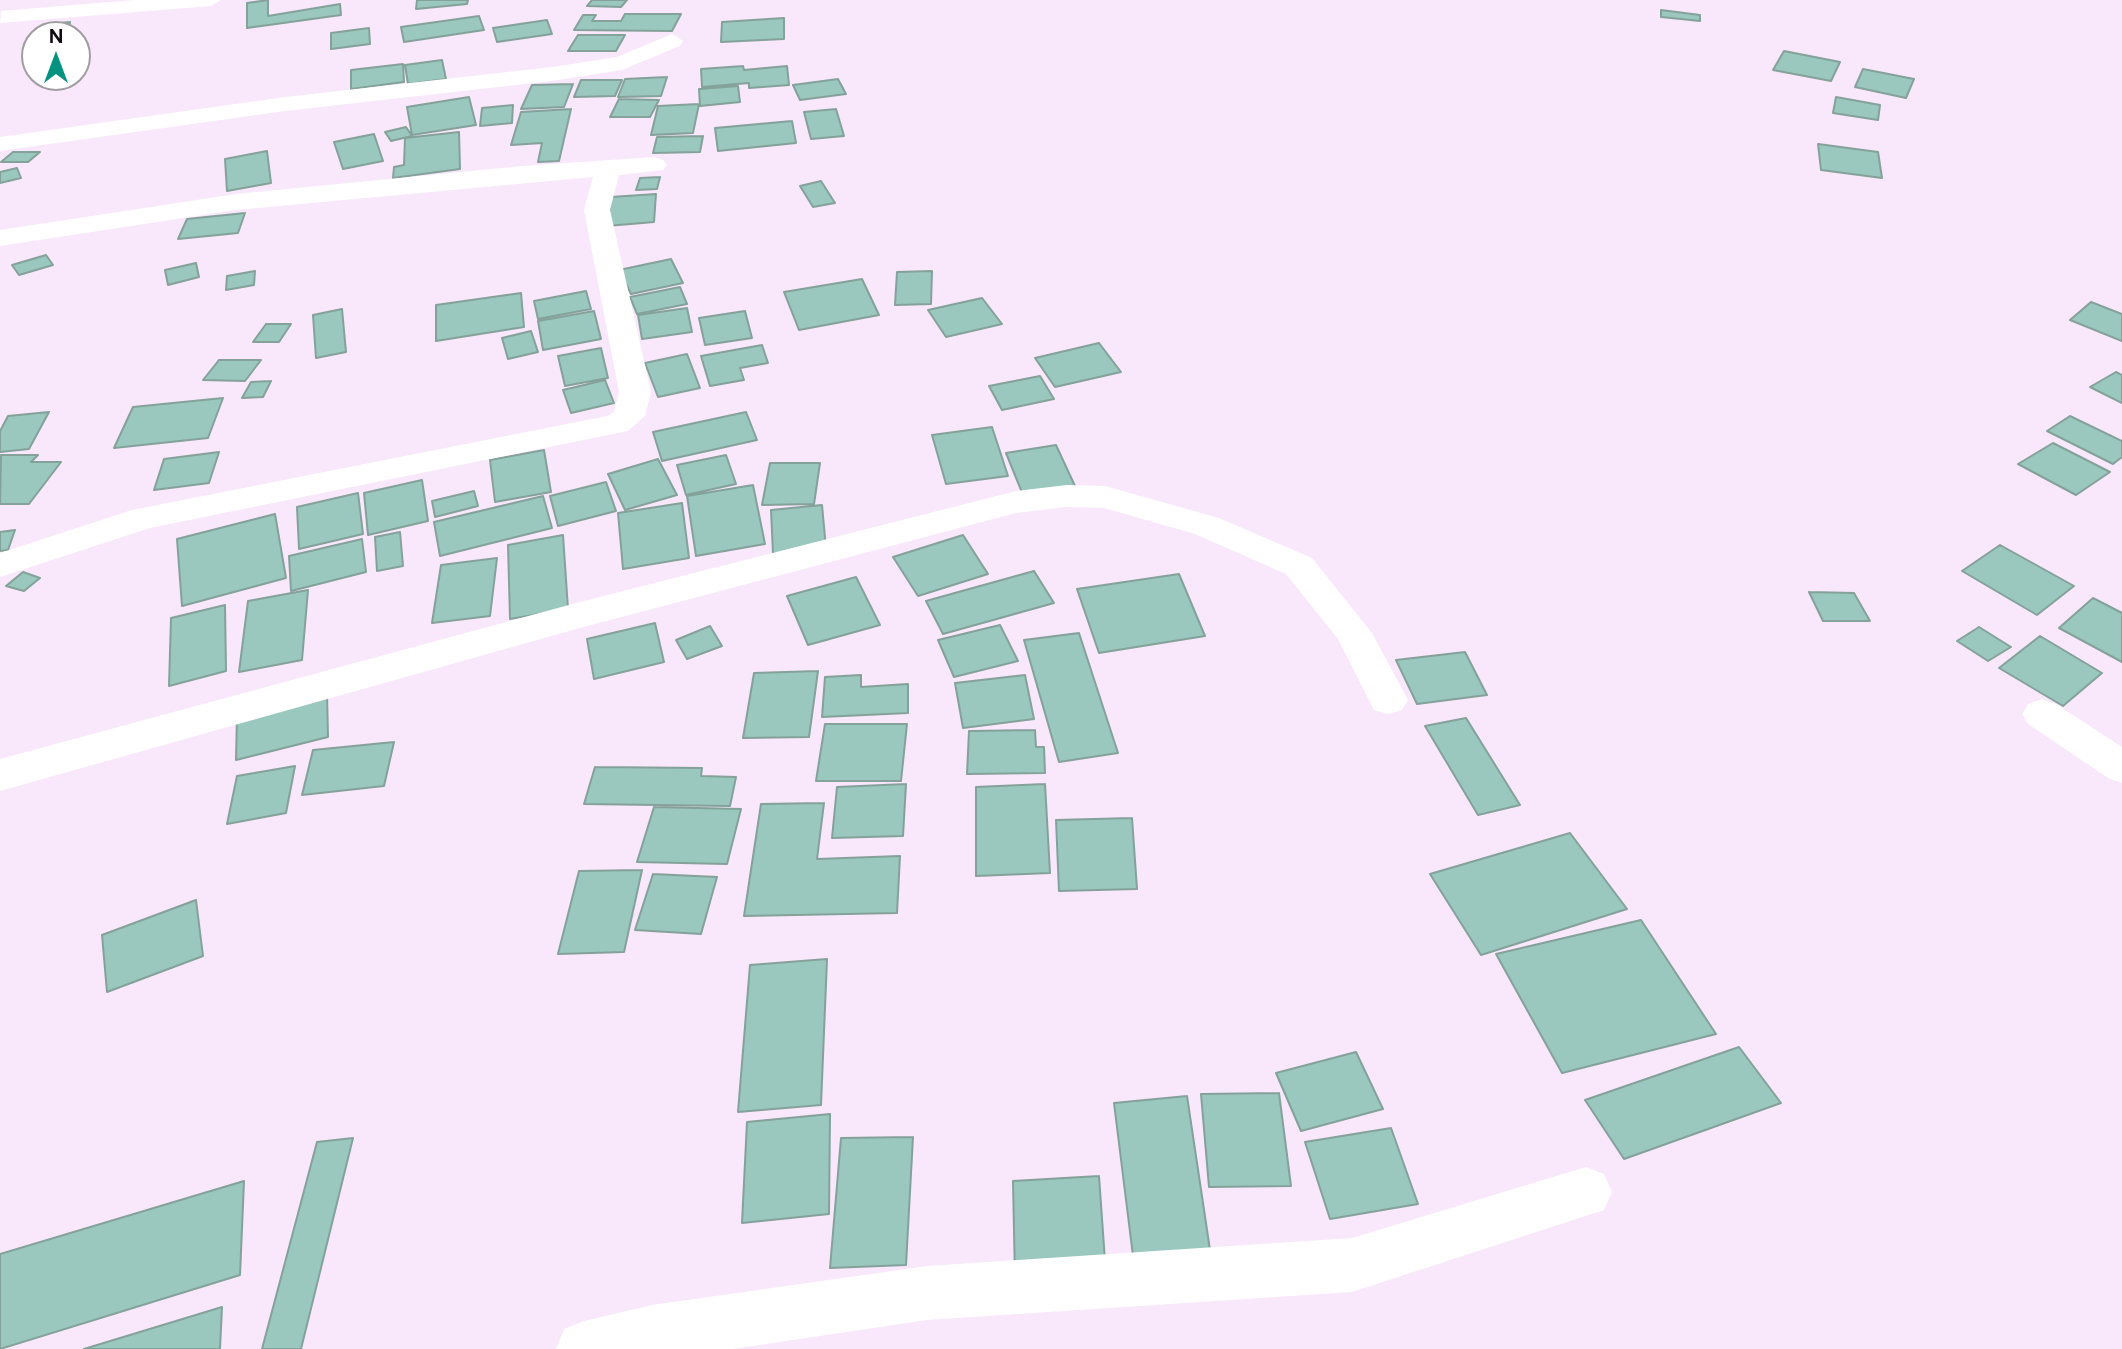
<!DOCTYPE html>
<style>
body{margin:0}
#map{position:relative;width:2122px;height:1349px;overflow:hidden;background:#f9e7fb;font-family:Figtree,sans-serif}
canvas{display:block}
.north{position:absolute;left:21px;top:21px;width:70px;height:70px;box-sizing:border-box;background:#fff;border:2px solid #a09da0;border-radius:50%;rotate:0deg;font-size:19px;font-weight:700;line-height:28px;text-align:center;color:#110b11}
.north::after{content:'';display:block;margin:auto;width:24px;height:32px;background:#029380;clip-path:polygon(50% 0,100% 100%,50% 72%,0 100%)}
</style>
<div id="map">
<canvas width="2122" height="1349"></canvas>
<div class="north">N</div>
</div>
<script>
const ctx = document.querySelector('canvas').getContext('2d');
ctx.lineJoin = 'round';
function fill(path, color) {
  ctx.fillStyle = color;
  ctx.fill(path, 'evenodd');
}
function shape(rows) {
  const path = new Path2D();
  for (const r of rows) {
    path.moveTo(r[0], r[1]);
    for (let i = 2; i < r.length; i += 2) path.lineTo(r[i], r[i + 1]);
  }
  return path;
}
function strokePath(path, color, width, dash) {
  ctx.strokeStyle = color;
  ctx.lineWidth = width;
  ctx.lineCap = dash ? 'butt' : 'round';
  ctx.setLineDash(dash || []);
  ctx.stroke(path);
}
const building = shape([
 [268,0,268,16,340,4,341,15,247,28,247,3,268,0],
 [417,0,468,0,467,4,416,9,417,0],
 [592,0,627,0,621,7,587,6,592,0],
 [1661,10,1700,15,1700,21,1661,17,1661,10],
 [625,14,681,14,672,31,574,30,583,15,596,15,592,21,621,21,625,14],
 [479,16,484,30,404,42,401,27,479,16],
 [784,18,784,39,721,42,722,22,784,18],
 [547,20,552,34,497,42,493,28,547,20],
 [70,22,68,33,49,35,50,24,70,22],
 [369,28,370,44,331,49,331,33,369,28],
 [578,35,625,35,616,51,568,51,578,35],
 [1784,51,1840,62,1831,81,1773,70,1784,51],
 [442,60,446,79,408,84,405,65,442,60],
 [403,64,404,82,351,89,351,70,403,64],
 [743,66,744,70,787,66,789,85,749,88,749,83,702,87,701,69,743,66],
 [1863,69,1914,79,1906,98,1855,87,1863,69],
 [667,77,661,96,618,97,625,79,667,77],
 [838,79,846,94,800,100,793,85,838,79],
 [581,80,622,80,615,96,574,97,581,80],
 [573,84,564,107,521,109,532,85,573,84],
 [738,86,740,102,700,106,699,89,738,86],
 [469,97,476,125,412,135,407,107,469,97],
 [1836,97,1880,105,1878,120,1833,113,1836,97],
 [619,99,659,100,650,117,610,117,619,99],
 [699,104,693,133,651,135,658,106,699,104],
 [513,105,512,123,480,126,482,108,513,105],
 [571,109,559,161,538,162,542,143,511,145,521,112,571,109],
 [836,109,844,136,811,139,804,112,836,109],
 [792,121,796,143,718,151,715,128,792,121],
 [406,127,412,136,391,141,385,132,406,127],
 [459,132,460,169,393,178,394,167,404,165,405,138,459,132],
 [374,134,383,161,343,169,334,142,374,134],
 [703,136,700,152,653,153,657,137,703,136],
 [1818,144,1878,152,1882,178,1821,170,1818,144],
 [267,151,271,183,227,191,225,159,267,151],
 [13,152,40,152,28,162,1,162,13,152],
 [17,168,21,178,0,183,0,172,17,168],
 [660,177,657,189,636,190,640,178,660,177],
 [821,181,835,203,813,207,800,186,821,181],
 [656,194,654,222,607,226,611,197,656,194],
 [245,213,238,233,178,239,187,219,245,213],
 [46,255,53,265,19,275,12,265,46,255],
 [671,259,683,283,631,294,619,270,671,259],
 [196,263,199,277,168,285,165,270,196,263],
 [255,271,254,285,226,290,227,276,255,271],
 [932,271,931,304,895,305,897,272,932,271],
 [862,279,879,315,799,330,784,292,862,279],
 [680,287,687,304,637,314,630,297,680,287],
 [586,291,591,309,538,319,534,301,586,291],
 [521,293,524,327,436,341,436,305,521,293],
 [982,298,1002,324,946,337,928,310,982,298],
 [2091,302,2122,314,2122,341,2070,320,2091,302],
 [687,308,692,332,642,339,638,315,687,308],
 [342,309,346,352,316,358,313,315,342,309],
 [594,311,601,339,543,350,538,321,594,311],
 [745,311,752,338,705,345,699,318,745,311],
 [266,324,291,324,279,342,253,342,266,324],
 [531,331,538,352,508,359,502,338,531,331],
 [1099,343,1121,372,1055,387,1035,358,1099,343],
 [762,345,768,363,740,368,744,380,710,386,701,356,762,345],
 [601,348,608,378,565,386,558,356,601,348],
 [687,354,700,388,658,397,645,363,687,354],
 [219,360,261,360,245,381,203,380,219,360],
 [2116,372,2122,375,2122,403,2090,387,2116,372],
 [1040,376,1054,399,1002,410,989,386,1040,376],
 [605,380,614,403,571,413,563,390,605,380],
 [271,381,263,397,242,398,251,382,271,381],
 [223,398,208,438,114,448,133,407,223,398],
 [49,412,29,449,0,452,0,431,8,416,49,412],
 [746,412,757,440,662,461,653,432,746,412],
 [2070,416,2122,441,2122,457,2113,464,2047,431,2070,416],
 [992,427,1008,476,946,484,932,435,992,427],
 [2053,443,2110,472,2076,495,2018,464,2053,443],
 [1056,445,1075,486,1023,495,1006,453,1056,445],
 [544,450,551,492,495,502,490,460,544,450],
 [219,452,209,483,154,490,164,459,219,452],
 [1,455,38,455,31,462,61,462,29,504,0,504,1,455],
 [726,455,736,484,686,495,677,465,726,455],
 [658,459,677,495,625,510,608,474,658,459],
 [770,463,820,463,814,504,762,505,770,463],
 [422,480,428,521,368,535,364,493,422,480],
 [606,482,616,511,558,526,550,496,606,482],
 [753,485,765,544,696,556,687,496,753,485],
 [474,491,478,506,435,517,432,501,474,491],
 [358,493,363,534,299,549,297,507,358,493],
 [543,496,552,528,440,556,434,522,543,496],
 [682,503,689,558,623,569,618,513,682,503],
 [822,505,826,548,773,554,771,510,822,505],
 [275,514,286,578,182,606,177,539,275,514],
 [15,530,8,550,0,551,0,532,15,530],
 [400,532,403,566,377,571,375,537,400,532],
 [563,535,568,609,510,619,508,545,563,535],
 [963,535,988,574,918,596,893,557,963,535],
 [362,539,366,572,291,591,289,556,362,539],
 [2000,545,2074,586,2037,615,1962,571,2000,545],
 [497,558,490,616,432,623,441,565,497,558],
 [1034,571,1054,603,943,634,926,601,1034,571],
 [23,572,40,578,24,591,6,586,23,572],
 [1179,574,1205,636,1099,653,1077,589,1179,574],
 [856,577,880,625,808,645,787,596,856,577],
 [308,590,302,660,239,672,248,601,308,590],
 [1809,592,1854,593,1870,621,1823,621,1809,592],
 [2093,598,2122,613,2122,662,2059,628,2093,598],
 [225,605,226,671,169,686,171,618,225,605],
 [655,623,664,662,594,679,587,639,655,623],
 [1000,625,1018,661,954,677,938,640,1000,625],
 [710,626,722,646,687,659,676,640,710,626],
 [1979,627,2011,647,1988,661,1957,641,1979,627],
 [1079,633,1118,753,1059,762,1024,640,1079,633],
 [2040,636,2102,673,2063,706,1999,668,2040,636],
 [1465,652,1487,695,1417,704,1396,660,1465,652],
 [818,671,809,737,743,738,754,673,818,671],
 [861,675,861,687,908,684,908,713,822,717,825,677,861,675],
 [1025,675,1034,719,963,728,955,683,1025,675],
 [327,693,328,737,236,760,237,715,327,693],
 [1466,718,1520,805,1478,815,1425,726,1466,718],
 [825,724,907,724,901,781,816,781,825,724],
 [1035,730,1036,747,1044,747,1045,773,967,774,969,731,1035,730],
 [394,742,384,786,302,795,313,750,394,742],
 [295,766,286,813,227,824,237,776,295,766],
 [595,767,702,768,701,776,736,777,730,806,584,804,595,767],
 [906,784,903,836,832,838,837,787,906,784],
 [1045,784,1050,873,976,876,976,787,1045,784],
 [824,803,817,859,900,856,897,913,744,916,761,804,824,803],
 [654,807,741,809,727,864,637,862,654,807],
 [1132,818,1137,889,1059,891,1056,820,1132,818],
 [1570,833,1627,909,1481,955,1430,874,1570,833],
 [642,870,624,952,558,954,579,871,642,870],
 [653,874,717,877,701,934,635,930,653,874],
 [196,900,203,956,107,992,102,935,196,900],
 [1641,920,1716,1034,1562,1073,1496,954,1641,920],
 [827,959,821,1105,738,1112,750,965,827,959],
 [1739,1047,1781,1103,1624,1159,1585,1100,1739,1047],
 [1356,1052,1383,1109,1301,1131,1276,1073,1356,1052],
 [1279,1093,1291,1186,1209,1187,1201,1094,1279,1093],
 [1187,1096,1210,1250,1133,1256,1114,1103,1187,1096],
 [830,1114,829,1214,742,1223,747,1122,830,1114],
 [1391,1128,1418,1204,1330,1219,1305,1142,1391,1128],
 [913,1137,906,1265,830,1268,841,1138,913,1137],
 [353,1138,301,1349,262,1349,317,1142,353,1138],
 [1099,1176,1106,1275,1015,1280,1013,1181,1099,1176],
 [244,1181,240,1275,0,1349,0,1254,244,1181],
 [222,1307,220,1349,84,1349,222,1307]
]);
fill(building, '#9ac8be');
strokePath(building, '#84a19a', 2);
fill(shape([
 [134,0,221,0,211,6,0,23,1,11,134,0],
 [672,34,683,41,680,46,622,70,552,81,285,111,0,151,0,137,285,97,552,67,617,57,672,34],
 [654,157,663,160,667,165,663,170,619,175,610,210,651,392,645,416,628,431,150,528,0,577,0,553,132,510,607,416,614,412,619,392,584,210,593,177,236,210,0,246,0,230,236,194,522,166,654,157],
 [1067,485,1105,486,1219,518,1312,558,1372,633,1408,700,1402,710,1388,714,1374,710,1338,639,1286,574,1195,534,1104,508,1067,507,1016,513,580,628,0,791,0,759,580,602,1016,491,1067,485],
 [2042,699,2056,704,2122,747,2122,783,2108,778,2028,724,2022,714,2028,704,2042,699],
 [1586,1167,1604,1174,1612,1192,1604,1210,1352,1292,927,1320,733,1349,556,1349,564,1329,584,1321,652,1305,927,1266,1352,1238,1586,1167]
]), '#fff');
</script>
